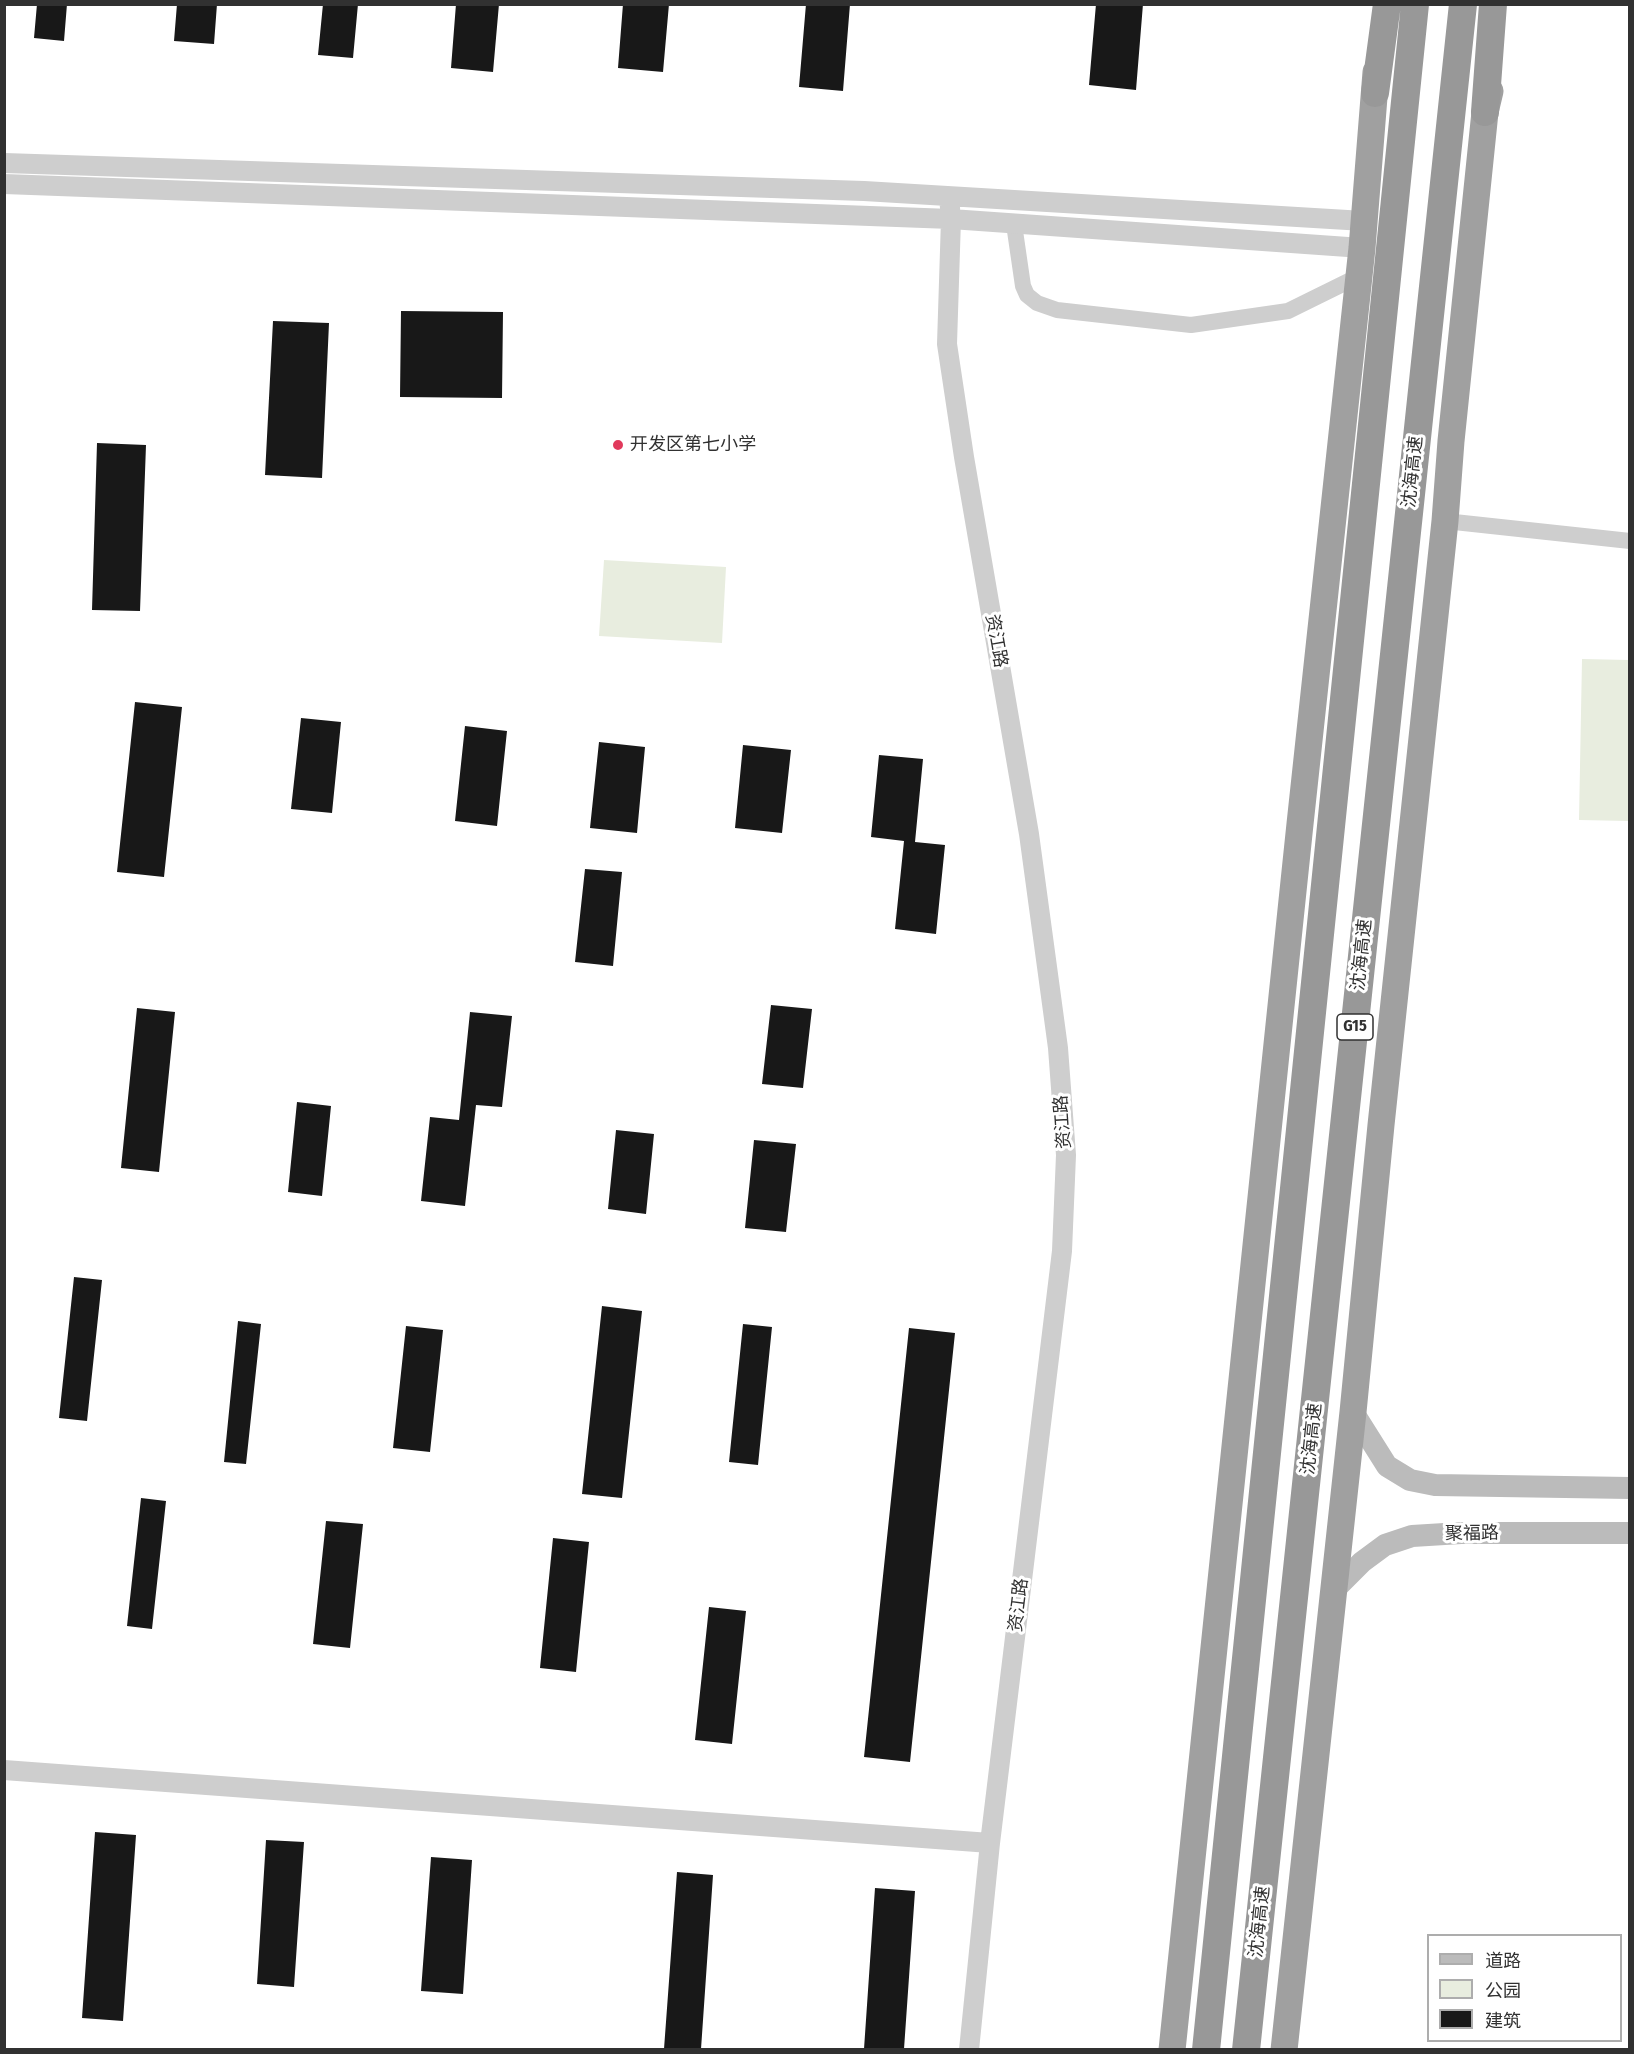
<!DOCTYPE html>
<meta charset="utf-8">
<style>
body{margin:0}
#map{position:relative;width:1634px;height:2054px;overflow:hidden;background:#fff;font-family:"Fira Sans Condensed","Noto Sans SC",sans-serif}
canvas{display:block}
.frame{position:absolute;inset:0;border:6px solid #313131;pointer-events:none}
.legend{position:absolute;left:1427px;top:1934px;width:195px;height:108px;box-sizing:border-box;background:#fff;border:2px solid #adadad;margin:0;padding:8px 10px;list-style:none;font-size:18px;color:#313131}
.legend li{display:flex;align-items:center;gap:12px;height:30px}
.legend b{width:30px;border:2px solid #adadad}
</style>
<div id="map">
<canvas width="1634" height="2054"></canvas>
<div class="frame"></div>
<ul class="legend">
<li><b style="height:8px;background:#bbb"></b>道路</li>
<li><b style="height:16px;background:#e8eddf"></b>公园</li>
<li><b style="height:16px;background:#181818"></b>建筑</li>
</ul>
</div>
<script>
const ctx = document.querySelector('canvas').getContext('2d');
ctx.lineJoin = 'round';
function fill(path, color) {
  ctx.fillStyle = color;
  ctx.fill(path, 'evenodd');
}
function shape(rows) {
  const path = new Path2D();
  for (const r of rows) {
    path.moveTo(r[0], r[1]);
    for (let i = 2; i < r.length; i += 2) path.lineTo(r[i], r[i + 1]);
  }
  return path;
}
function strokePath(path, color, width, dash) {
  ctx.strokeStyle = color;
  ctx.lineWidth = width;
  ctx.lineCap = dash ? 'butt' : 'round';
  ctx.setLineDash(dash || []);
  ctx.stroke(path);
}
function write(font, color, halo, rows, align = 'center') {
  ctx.font = font + ' "Fira Sans Condensed","Noto Sans SC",sans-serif';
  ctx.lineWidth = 6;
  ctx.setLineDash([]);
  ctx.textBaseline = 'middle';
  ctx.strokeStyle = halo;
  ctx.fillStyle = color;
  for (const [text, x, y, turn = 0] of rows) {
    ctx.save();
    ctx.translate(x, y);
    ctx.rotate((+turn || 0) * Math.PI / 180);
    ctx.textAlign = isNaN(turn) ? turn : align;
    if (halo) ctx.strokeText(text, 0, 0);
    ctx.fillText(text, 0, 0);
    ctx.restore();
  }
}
fill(shape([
 [604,560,726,567,722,643,599,636],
 [1582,659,1629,660,1629,821,1579,820]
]), '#e8eddf');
fill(shape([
 [37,4,67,4,64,41,34,38],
 [177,4,217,4,214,44,174,41],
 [323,4,358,4,353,58,318,55],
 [456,4,499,4,493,72,451,68],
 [623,4,669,4,663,72,618,68],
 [806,4,850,4,843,91,799,87],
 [1096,4,1143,4,1136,90,1089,85],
 [401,311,503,312,502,398,400,397],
 [273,321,329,323,322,478,265,475],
 [97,443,146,445,140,611,92,610],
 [135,702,182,707,164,877,117,872],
 [301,718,341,722,332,813,291,809],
 [465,726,507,731,497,826,455,821],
 [599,742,645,747,637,833,590,828],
 [743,745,791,750,782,833,735,828],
 [879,755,923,759,915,842,945,845,936,934,895,929,904,841,871,837],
 [585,869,622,872,613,966,575,962],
 [771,1005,812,1009,803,1088,762,1084],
 [137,1008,175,1012,159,1172,121,1168],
 [470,1012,512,1016,502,1107,476,1105,465,1206,421,1201,430,1117,459,1120],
 [297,1102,331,1106,322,1196,288,1192],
 [616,1130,654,1134,646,1214,608,1209],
 [754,1140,796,1144,786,1232,745,1228],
 [74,1277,102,1280,87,1421,59,1418],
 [602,1306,642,1311,622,1498,582,1494],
 [238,1321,261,1324,246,1464,224,1462],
 [743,1324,772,1327,758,1465,729,1462],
 [406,1326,443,1330,430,1452,393,1448],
 [909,1328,955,1333,910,1762,864,1757],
 [141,1498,166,1501,152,1629,127,1626],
 [326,1521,363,1524,350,1648,313,1644],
 [553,1538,589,1542,576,1672,540,1668],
 [709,1607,746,1611,732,1744,695,1740],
 [95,1832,136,1835,123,2021,82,2018],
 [266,1840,304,1842,294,1987,257,1984],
 [431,1857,472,1860,463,1994,421,1991],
 [677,1872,713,1875,701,2049,664,2049],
 [875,1888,915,1891,904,2049,864,2049]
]), '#181818');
strokePath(shape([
 [1014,224,1023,286,1027,295,1037,303,1057,310,1191,325,1288,311,1359,276],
 [1445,521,1630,541]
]), '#cecece', 16);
strokePath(shape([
 [4,163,864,191,1364,221],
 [4,184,951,219,1362,248],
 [949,197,951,219,947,344,964,457,1029,834,1058,1048,1066,1155,1062,1251,990,1843,969,2050],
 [4,1770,990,1843]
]), '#cecece', 20);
strokePath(shape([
 [1353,1412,1387,1466,1410,1480,1435,1485,1630,1488],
 [1333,1591,1362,1562,1385,1545,1412,1536,1461,1533,1630,1533]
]), '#bbb', 22);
strokePath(shape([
 [1172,2050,1300,824,1362,248,1376,72],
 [1284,2050,1353,1412,1381,1125,1445,521,1451,441,1485,112,1490,91]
]), '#a0a0a0', 27);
strokePath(shape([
 [1375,93,1387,4],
 [1485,112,1493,4],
 [1206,2050,1415,4],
 [1246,2050,1463,4]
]), '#989898', 28);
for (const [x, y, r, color] of [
 [618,445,6,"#e13a5c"]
]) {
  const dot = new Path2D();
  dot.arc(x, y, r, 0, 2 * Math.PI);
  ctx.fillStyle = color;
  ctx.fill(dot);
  strokePath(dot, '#fff', 2);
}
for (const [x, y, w] of [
 [1355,1027,36]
]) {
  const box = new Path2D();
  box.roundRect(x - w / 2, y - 13, w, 26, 4.5);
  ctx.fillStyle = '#fff';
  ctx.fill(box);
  strokePath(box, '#313131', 1.5);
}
write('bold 16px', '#313131', null, [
 ["G15",1355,1027]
]);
write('18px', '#313131', '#fff', [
 ["开发区第七小学",630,445]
], 'left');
write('18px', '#313131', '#fff', [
 ["沈海高速",1413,472,-84],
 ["资江路",996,641,80],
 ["沈海高速",1362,955,-84],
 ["资江路",1063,1122,-94],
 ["沈海高速",1312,1439,-84],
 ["聚福路",1472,1534,-1],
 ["资江路",1019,1605,-83],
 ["沈海高速",1260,1922,-84]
]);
</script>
